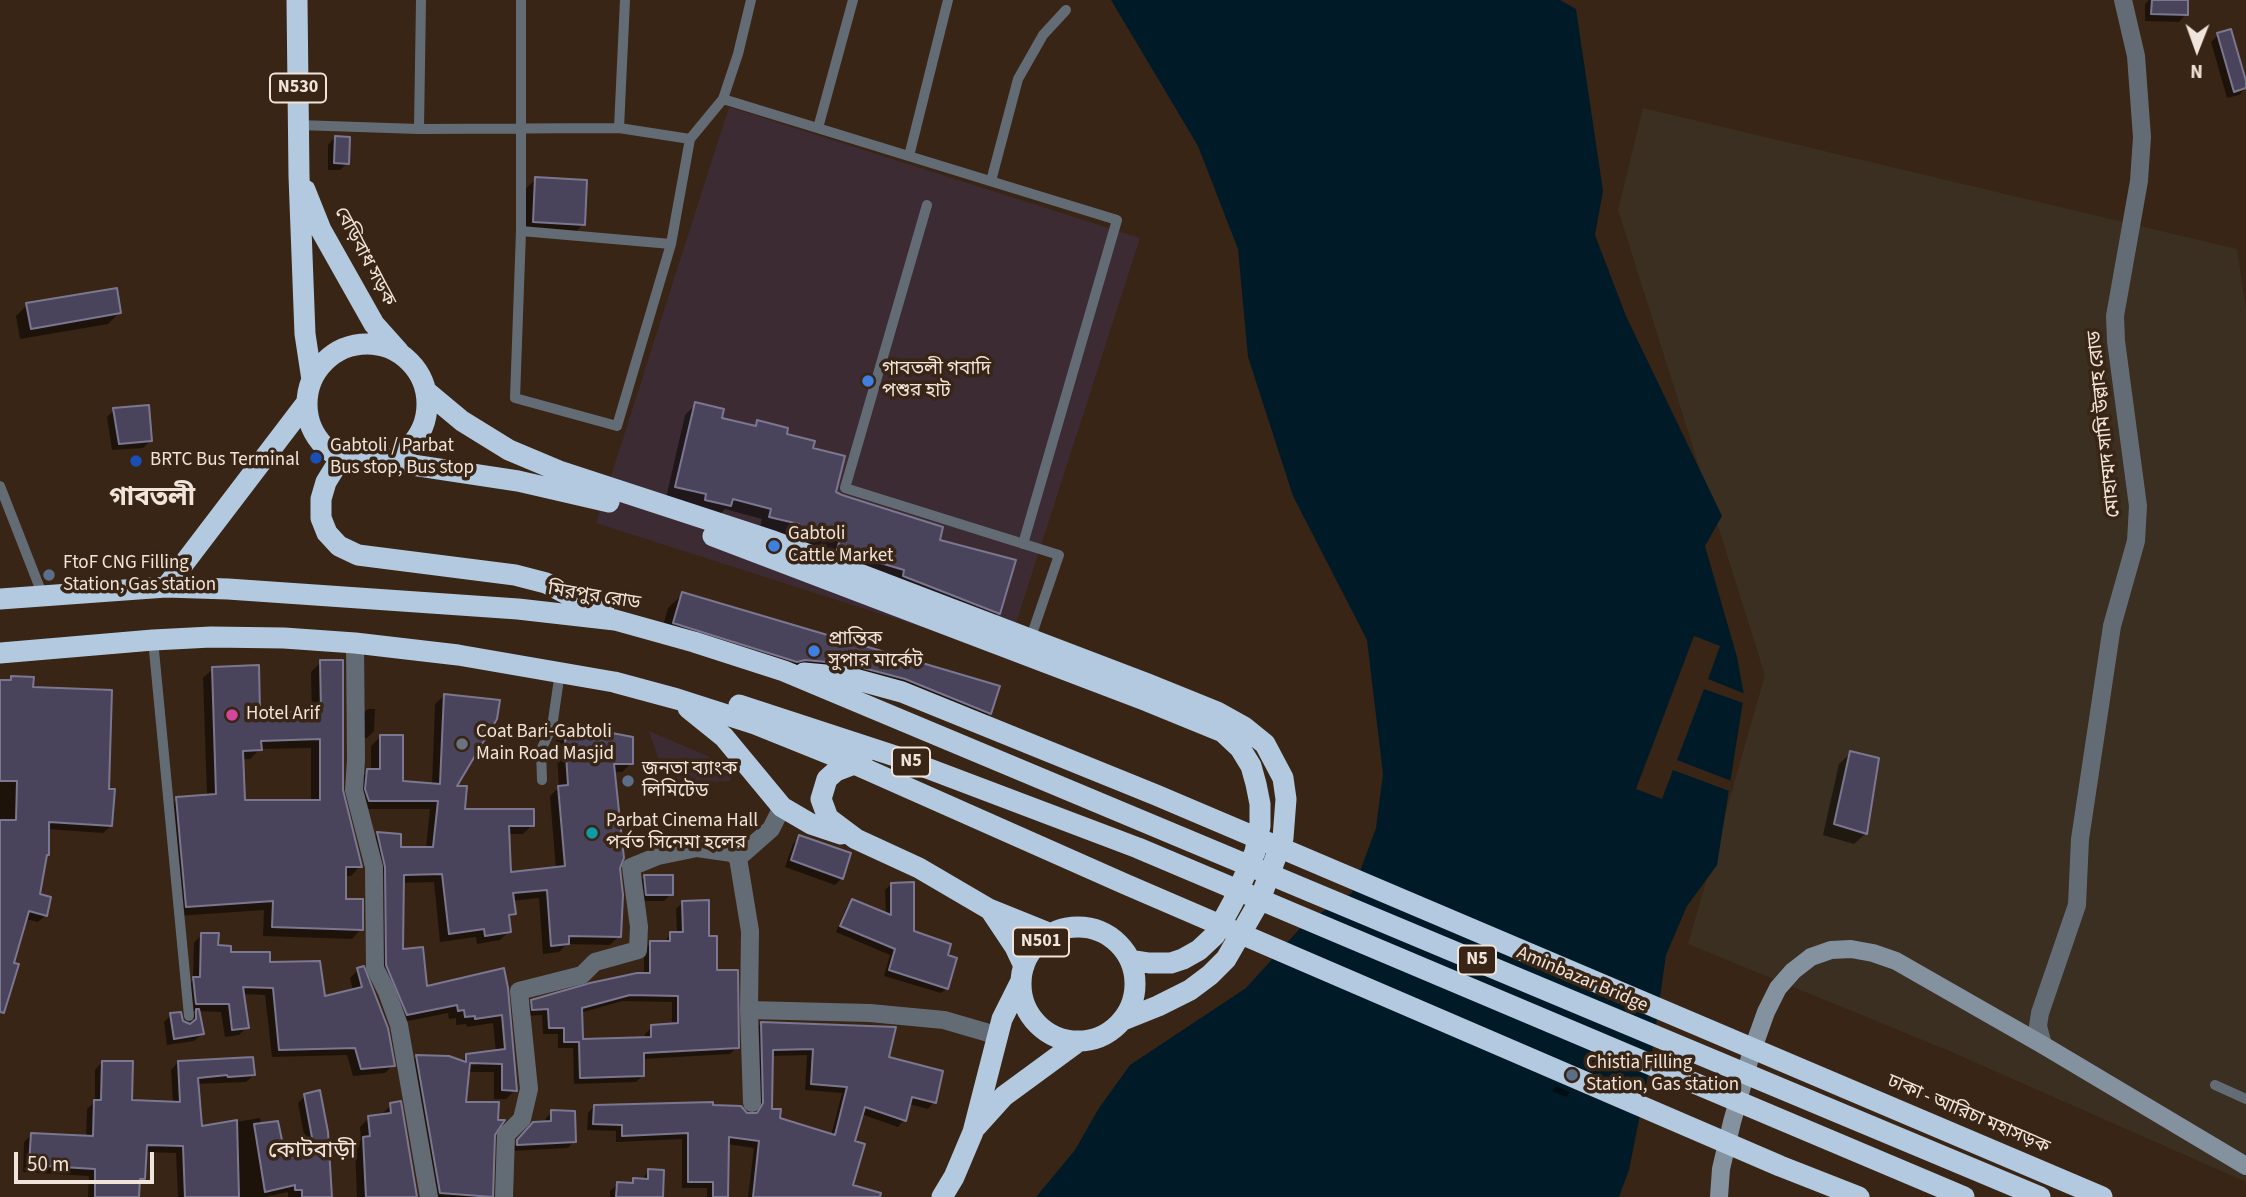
<!DOCTYPE html>
<meta charset="utf-8">
<style>
body{margin:0}
#map{position:relative;width:2246px;height:1197px;overflow:hidden;background:#382515;font-family:"Source Sans 3",sans-serif}
canvas{display:block}
.north{position:absolute;left:2162px;top:14px;width:70px;height:70px;-webkit-text-stroke:5px #382515;paint-order:stroke;rotate:181deg;font-size:19px;font-weight:700;line-height:28px;text-align:center;color:#f1e4da}
.north::after{content:'';display:block;margin:auto;width:24px;height:32px;background:#f1e4da;clip-path:polygon(50% 0,100% 100%,50% 72%,0 100%)}
.scale{position:absolute;left:14px;top:1152px;width:140px;height:32px;box-sizing:border-box;border:4px solid #f1e4da;border-top:0;padding-left:9px;font-size:21px;line-height:24px;white-space:nowrap;color:#f1e4da;-webkit-text-stroke:5px #382515;paint-order:stroke}
</style>
<div id="map">
<canvas width="2246" height="1197"></canvas>
<div class="north">N</div>
<div class="scale">50 m</div>
</div>
<script>
const ctx = document.querySelector('canvas').getContext('2d');
ctx.lineJoin = 'round';
function fill(path, color) {
  ctx.fillStyle = color;
  ctx.fill(path, 'evenodd');
}
function shape(rows) {
  const path = new Path2D();
  for (const r of rows) {
    if (r.length === 3) {
      path.moveTo(r[0] + r[2], r[1]);
      path.arc(r[0], r[1], r[2], 0, 2 * Math.PI);
      continue;
    }
    path.moveTo(r[0], r[1]);
    for (let i = 2; i < r.length; i += 2) path.lineTo(r[i], r[i + 1]);
  }
  return path;
}
function strokePath(path, color, width, dash) {
  ctx.strokeStyle = color;
  ctx.lineWidth = width;
  ctx.lineCap = dash ? 'butt' : 'round';
  ctx.setLineDash(dash || []);
  ctx.stroke(path);
}
function write(font, color, halo, rows, align = 'center') {
  ctx.font = font + ' "Source Sans 3","Noto Sans Bengali",sans-serif';
  ctx.lineWidth = 7;
  ctx.setLineDash([]);
  ctx.textBaseline = 'middle';
  ctx.strokeStyle = halo;
  ctx.fillStyle = color;
  for (const [text, x, y, turn = 0] of rows) {
    ctx.save();
    ctx.translate(x, y);
    ctx.rotate((+turn || 0) * Math.PI / 180);
    ctx.textAlign = isNaN(turn) ? turn : align;
    if (halo) ctx.strokeText(text, 0, 0);
    ctx.fillText(text, 0, 0);
    ctx.restore();
  }
}
fill(shape([
 [729,107,1140,238,1006,654,596,523],
 [649,731,736,768,730,781,667,784]
]), '#3d2b33');
fill(shape([
 [1643,108,2237,249,2246,308,2246,1182,1947,1050,1688,944,1765,675,1618,210]
]), '#3a2f20');
fill(shape([
 [1111,0,1560,0,1576,9,1603,191,1595,235,1626,316,1722,516,1705,546,1737,657,1744,695,1717,865,1687,906,1666,955,1651,1060,1629,1170,1619,1197,1036,1197,1075,1150,1099,1108,1130,1065,1246,988,1305,923,1352,893,1376,828,1383,774,1367,640,1293,496,1248,357,1238,249,1198,146]
]), '#001b27');
fill(shape([
 [1694,636,1720,646,1708,679,1748,695,1746,704,1704,689,1677,760,1734,782,1732,792,1673,770,1662,799,1636,789]
]), '#382515');
fill(shape([
 [2149,0,2186,0,2186,14,2179,22,2145,21,2145,4],
 [2218,35,2246,87,2239,95,2227,98,2211,42],
 [335,137,347,163,340,170,328,170,328,145],
 [536,179,583,224,572,236,522,233,524,190],
 [27,305,119,313,108,324,20,339,16,316],
 [696,404,720,419,753,427,758,422,811,449,834,492,937,541,998,613,988,623,827,560,830,550,788,539,789,535,760,527,762,519,725,509,719,516,695,510,697,505,666,498,685,415],
 [114,410,150,441,143,448,112,450,107,417],
 [683,594,998,687,990,713,975,728,890,693,660,637,668,608],
 [321,662,341,790,360,866,351,876,344,876,344,900,361,929,352,939,263,936,264,910,177,916,167,808,177,799,207,796,203,678,213,669,259,714,312,714,311,672],
 [311,748,311,802,244,801,242,759,250,759,260,749],
 [12,678,31,688,107,791,111,826,103,833,48,829,38,896,46,915,38,922,25,919,0,1007,0,682,8,682],
 [444,696,454,788,463,811,532,825,523,834,508,834,509,874,556,869,550,796,559,787,556,735,565,726,631,763,622,772,613,772,619,936,610,945,567,944,559,952,543,954,539,898,512,901,514,914,507,920,509,931,500,940,477,944,476,937,440,942,434,882,402,883,401,951,426,988,503,971,515,1090,506,1099,494,1099,494,1072,467,1072,464,1103,493,1134,492,1197,431,1197,408,1065,416,1057,461,1062,467,1056,496,1052,493,1023,467,1027,466,1024,456,1025,456,1018,449,1019,448,1013,398,1023,378,975,369,843,377,834,400,836,399,849,426,848,430,809,360,809,359,780,368,771,371,771,371,746,380,737,401,783,432,785,435,704],
 [368,709,375,709,374,731,367,738,361,738,360,716],
 [1851,753,1866,833,1854,844,1823,835,1839,764],
 [800,837,842,878,835,885,785,867,793,844],
 [644,877,671,894,664,901,639,901,637,884],
 [891,884,912,932,946,956,947,988,941,993,884,976,890,955,836,932,847,906,852,901,886,915,885,890],
 [683,902,708,938,737,1047,730,1054,643,1059,643,1075,636,1082,574,1084,573,1048,558,1048,558,1034,543,1034,542,1015,526,1016,525,1008,532,1001,644,975,644,950,651,943,664,943,671,933,677,933,676,909],
 [622,1001,672,1002,672,1025,652,1027,645,1034,645,1039,582,1041,580,1013],
 [201,935,229,953,268,964,323,998,353,991,350,978,358,970,393,1065,385,1073,353,1076,347,1055,272,1057,265,995,243,994,247,1027,239,1035,225,1037,221,1012,198,1011,202,1034,194,1041,167,1045,164,1022,171,1015,189,1025,190,1018,197,1011,188,1011,186,987,193,980,194,943],
 [761,1023,887,1059,934,1102,928,1109,909,1104,904,1120,898,1127,861,1114,853,1142,851,1197,748,1197,754,1148,727,1144,727,1197,707,1197,707,1188,682,1188,682,1139,616,1142,616,1131,587,1130,588,1113,594,1106,711,1107,745,1114,757,1114,755,1030],
 [807,1055,805,1090,842,1093,831,1136,779,1119,770,1110,771,1056],
 [102,1062,130,1102,173,1103,171,1070,178,1062,254,1075,246,1082,197,1084,200,1128,260,1118,261,1125,282,1147,306,1145,298,1103,305,1096,330,1197,288,1197,288,1192,265,1197,178,1197,176,1153,145,1152,143,1178,138,1183,137,1197,88,1197,89,1176,23,1172,24,1142,31,1135,86,1138,87,1109,95,1102,95,1070],
 [1556,1086,1570,1092,1569,1094,1566,1097,1552,1091],
 [391,1105,416,1197,357,1197,355,1147,361,1140,360,1127,369,1118,382,1116,382,1114],
 [552,1112,574,1141,568,1148,511,1151,527,1131,545,1123,545,1119],
 [649,1170,661,1197,610,1197,610,1191,618,1184,629,1185,634,1180,641,1181]
]), '#0007');
const building = shape([
 [2152,0,2188,0,2188,15,2151,14,2152,0],
 [2231,29,2246,81,2246,88,2234,92,2217,33,2231,29],
 [335,136,350,137,349,164,334,163,335,136],
 [535,177,587,180,585,225,533,222,535,177],
 [117,288,121,313,31,329,26,303,117,288],
 [695,402,724,409,722,418,756,426,757,420,788,428,787,434,815,441,813,448,845,456,836,492,842,495,943,527,940,540,1016,560,1000,614,903,576,904,570,837,550,840,539,798,529,799,524,769,517,771,509,733,499,731,506,705,500,706,494,675,487,695,402],
 [149,405,152,441,119,444,113,408,149,405],
 [682,592,1000,686,991,714,905,679,848,664,805,660,797,662,673,623,682,592],
 [320,660,343,660,343,790,362,867,346,867,346,899,363,899,363,930,272,927,273,901,186,907,176,797,216,794,212,667,259,665,260,712,321,712,320,660],
 [320,739,320,800,245,800,243,751,262,750,261,741,320,739],
 [11,676,34,677,33,687,112,690,109,789,115,789,112,826,49,822,49,855,47,855,40,894,51,897,47,916,29,911,14,963,19,964,4,1013,0,1012,0,820,16,820,17,781,0,781,0,680,11,680,11,676],
 [444,694,500,700,497,719,457,786,467,786,465,809,534,809,534,826,509,826,511,872,565,866,558,786,568,785,564,724,633,737,633,764,614,764,624,858,620,868,623,895,621,937,569,936,569,944,551,946,547,890,513,893,516,914,509,915,511,932,485,936,484,929,449,934,442,874,404,875,403,949,423,947,427,986,504,968,508,988,517,1091,502,1090,502,1064,470,1063,466,1102,499,1102,498,1120,505,1120,495,1135,493,1197,440,1193,416,1055,449,1056,466,1062,466,1054,505,1049,502,1015,475,1019,475,1016,465,1017,464,1010,458,1011,457,1005,407,1015,386,965,385,867,377,832,401,834,401,847,433,847,438,801,369,801,365,789,367,769,380,769,380,735,403,735,403,781,440,784,444,694],
 [1850,751,1879,758,1867,834,1834,824,1850,751],
 [799,835,851,853,843,879,791,860,799,835],
 [644,875,673,875,673,895,646,895,644,875],
 [914,882,914,931,951,944,948,955,957,958,948,989,889,970,895,949,840,926,852,899,891,915,891,883,914,882],
 [709,900,709,936,717,936,717,970,738,970,739,1048,644,1053,644,1076,580,1078,579,1042,564,1042,564,1028,549,1028,548,1009,532,1010,531,1000,590,983,637,973,650,973,650,941,670,941,670,932,683,932,682,901,709,900],
 [630,995,678,996,678,1023,651,1025,651,1037,583,1039,582,1008,630,995],
 [201,933,219,933,218,945,231,946,231,952,270,952,270,962,320,961,325,996,362,987,357,968,364,966,388,1028,395,1066,361,1069,355,1048,279,1050,273,988,243,987,249,1028,232,1030,229,1004,196,1004,193,977,200,977,201,933],
 [196,1009,199,1009,204,1034,174,1039,170,1013,181,1012,183,1021,190,1024,196,1019,196,1009],
 [761,1022,896,1027,889,1057,943,1071,936,1103,912,1097,906,1121,865,1107,855,1141,865,1144,853,1185,881,1193,880,1197,753,1197,759,1141,729,1137,728,1197,713,1197,713,1182,688,1182,688,1133,622,1136,622,1125,593,1124,594,1105,713,1102,713,1105,741,1106,747,1113,757,1113,763,1103,761,1022],
 [813,1049,811,1084,847,1087,835,1135,780,1118,781,1109,772,1109,773,1050,813,1049],
 [253,1057,255,1075,228,1077,227,1075,198,1078,202,1126,237,1120,239,1197,185,1197,183,1146,147,1145,145,1179,140,1179,139,1197,95,1197,95,1169,29,1165,31,1133,93,1136,94,1100,101,1100,102,1061,133,1061,132,1100,180,1102,178,1061,253,1057],
 [320,1090,328,1132,332,1197,302,1197,302,1190,295,1190,295,1185,265,1192,254,1124,278,1121,283,1145,313,1143,304,1094,320,1090],
 [401,1101,417,1197,366,1197,363,1137,370,1136,368,1116,391,1113,390,1103,401,1101],
 [551,1110,575,1111,576,1142,517,1145,517,1140,533,1122,551,1121,551,1110],
 [648,1169,664,1170,663,1197,616,1197,617,1182,633,1183,633,1178,648,1179,648,1169]
]);
fill(building, '#49445c');
strokePath(building, '#7b7790', 2);
strokePath(shape([
 [521,0,521,231,515,398,617,426,671,244,690,139,723,99,738,54,751,0],
 [723,99,1117,220,1023,544],
 [298,125,419,129,619,128,690,139],
 [619,128,625,0],
 [818,128,853,0],
 [419,129,421,0],
 [909,156,948,0],
 [991,181,1018,79,1043,35,1066,10],
 [927,205,845,488,1059,555,1030,640],
 [521,231,671,244],
 [0,486,43,596],
 [153,640,189,1016],
 [542,780,541,750,552,727,560,672],
 [2215,1085,2246,1099]
]), '#636c75', 10);
strokePath(shape([
 [355,643,356,760,354,790,374,867,375,968,387,992,399,1025,429,1197],
 [738,858,750,931,749,1010,752,1103],
 [749,1010,870,1013,944,1020,999,1036],
 [2043,1045,2038,1026,2040,1013,2077,905,2080,839,2112,626,2136,541,2138,506,2116,341,2115,316,2139,181,2142,137,2136,56,2123,0],
 [504,1197,506,1135,522,1119,529,1089,519,991,582,975,595,962,638,950,639,927,631,867,658,856,697,848,732,853,738,858,771,829,782,807]
]), '#636c75', 18);
strokePath(shape([
 [1719,1197,1721,1169,1732,1122,1751,1054,1766,1012,1778,988,1793,971,1811,957,1831,950,1851,949,1873,953,1896,961,2043,1045,2246,1166]
]), '#8492a0', 18);
strokePath(shape([
 [297,0,299,176,305,334,312,380],
 [305,190,321,230,374,324,399,352],
 [367,404,60],
 [426,391,462,421,509,450,559,471,773,541,1148,684,1217,712,1244,727,1265,744,1283,778,1286,799,1283,838,1259,902,1226,959,1210,975,1190,990,1158,1006,1123,1020],
 [346,460,334,469,326,482,321,499,321,518,327,533,339,546,358,555,515,575,546,583,606,615],
 [386,461,518,481,609,502],
 [713,536,1147,701,1223,732,1240,748,1251,766,1256,784,1260,804,1260,826,1255,852,1233,902,1215,935,1199,950,1183,959,1171,963,1149,963,1130,960],
 [166,587,307,402],
 [0,599,166,587,228,589,518,609,562,614,615,620,694,642,784,671,2040,1197],
 [0,653,153,640,211,637,284,638,355,643,458,655,614,682,677,699,755,724,852,763,1125,884,1780,1166,1859,1197],
 [804,673,847,677,902,692,1156,795,2102,1197],
 [739,705,895,756,1138,848,1964,1197],
 [688,708,724,737,782,807,811,824,841,834],
 [862,761,836,771,827,779,821,799,828,818,856,839,919,868,989,909,1051,934],
 [991,911,1015,947,1024,966],
 [1078,984,57],
 [976,1127,1004,1096,1079,1041],
 [942,1197,954,1177,973,1132,1002,1019,1021,981]
]), '#b3c9df', 21);
for (const [x, y, r, color] of [
 [868,381,7,"#3f7fe0"],
 [316,458,7,"#1a4fb4"],
 [136,461,7,"#1a4fb4"],
 [774,546,7,"#3f7fe0"],
 [49,575,7,"#5c6f8a"],
 [814,651,7,"#3f7fe0"],
 [232,715,7,"#d1479c"],
 [462,744,7,"#6b7280"],
 [628,781,7,"#5c6f8a"],
 [592,833,7,"#0f9aa8"],
 [1572,1075,7,"#5c6f8a"]
]) {
  const dot = new Path2D();
  dot.arc(x, y, r, 0, 2 * Math.PI);
  ctx.fillStyle = color;
  ctx.fill(dot);
  strokePath(dot, '#382515', 2.5);
}
for (const [x, y, w] of [
 [298,88,56],
 [911,762,38],
 [1041,942,56],
 [1477,960,38]
]) {
  const box = new Path2D();
  box.roundRect(x - w / 2, y - 14.5, w, 29, 5);
  ctx.fillStyle = '#382515';
  ctx.fill(box);
  strokePath(box, '#f1e4da', 2);
}
write('bold 18px', '#f1e4da', null, [
 ["N530",298,88],
 ["N5",911,762],
 ["N501",1041,942],
 ["N5",1477,960]
]);
write('19px', '#f1e4da', '#382515', [
 ["বেড়িবাধ সড়ক",364,257,62],
 ["মোহাম্মদ সামি উল্লাহ রোড",2105,424,-96],
 ["মিরপুর রোড",594,597,9],
 ["Aminbazar Bridge",1582,980,23],
 ["ঢাকা - আরিচা মহাসড়ক",1968,1115,23]
]);
write('19px', '#f1e4da', '#382515', [
 ["গাবতলী গবাদি",882,370],
 ["পশুর হাট",882,392],
 ["Gabtoli / Parbat",330,447],
 ["Bus stop, Bus stop",330,469],
 ["BRTC Bus Terminal",150,461],
 ["Gabtoli",788,535],
 ["Cattle Market",788,557],
 ["FtoF CNG Filling",63,564],
 ["Station, Gas station",63,586],
 ["প্রান্তিক",828,640],
 ["সুপার মার্কেট",828,662],
 ["Hotel Arif",246,715],
 ["Coat Bari-Gabtoli",476,733],
 ["Main Road Masjid",476,755],
 ["জনতা ব্যাংক",642,770],
 ["লিমিটেড",642,792],
 ["Parbat Cinema Hall",606,822],
 ["পর্বত সিনেমা হলের",606,844],
 ["Chistia Filling",1586,1064],
 ["Station, Gas station",1586,1086]
], 'left');
write('23px', '#f1e4da', '#382515', [
 ["কোটবাড়ী",312,1152]
]);
write('bold 26px', '#f1e4da', '#382515', [
 ["গাবতলী",152,499]
]);
</script>
